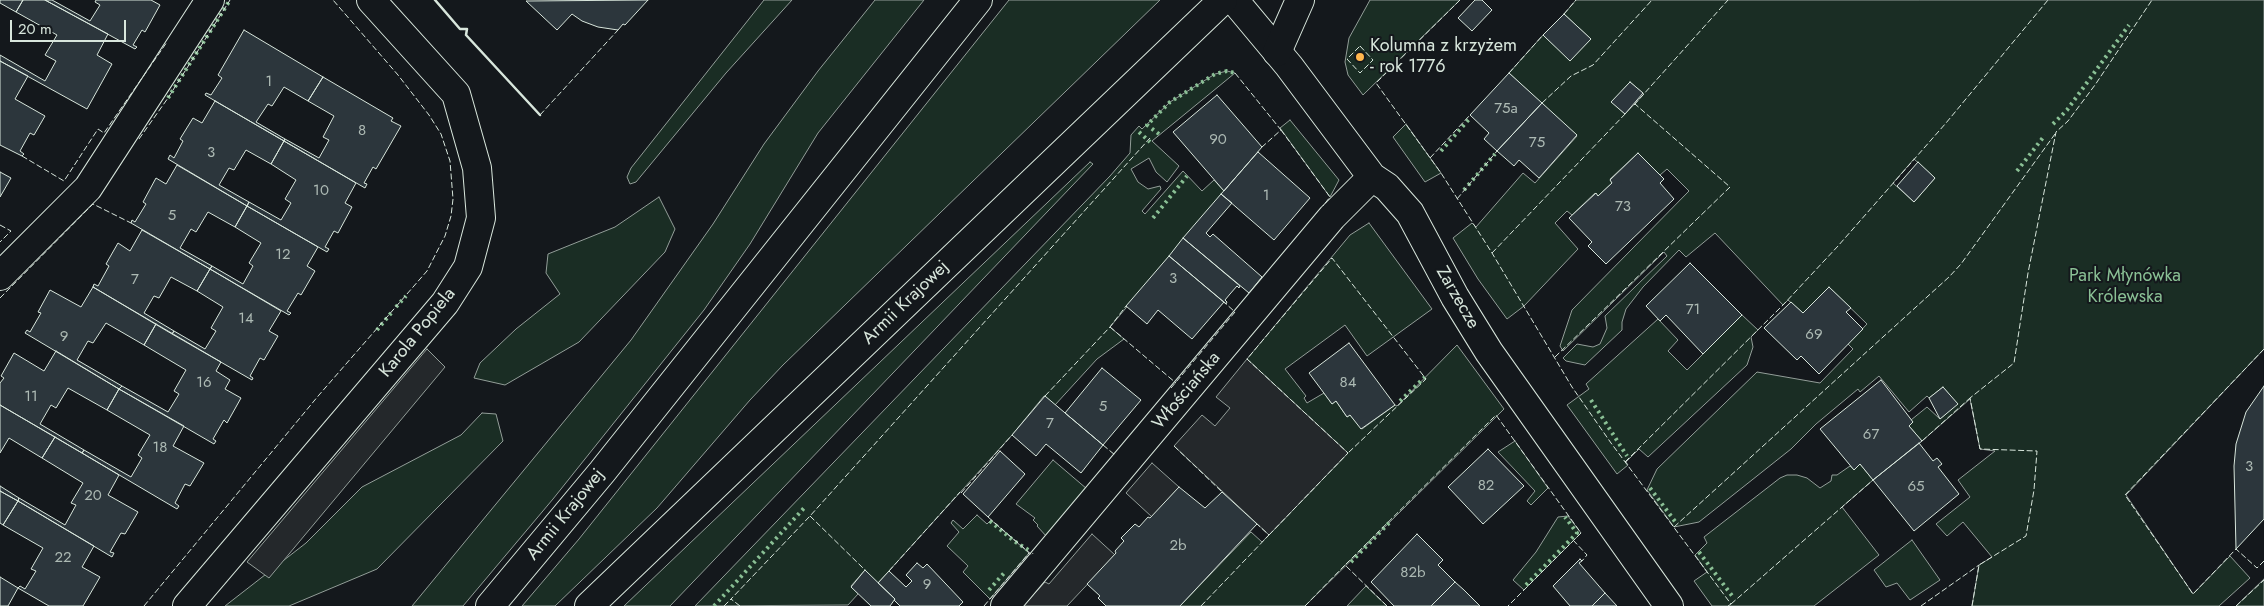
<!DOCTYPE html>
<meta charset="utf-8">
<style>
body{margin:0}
#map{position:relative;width:2264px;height:606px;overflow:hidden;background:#14181c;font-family:Jost,sans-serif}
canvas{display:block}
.scale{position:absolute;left:10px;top:20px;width:116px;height:22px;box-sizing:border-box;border:2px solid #d8e6dc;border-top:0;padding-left:6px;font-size:15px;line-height:18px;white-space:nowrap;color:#d8e6dc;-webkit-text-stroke:4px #14181c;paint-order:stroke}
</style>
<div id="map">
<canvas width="2264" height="606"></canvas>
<div class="scale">20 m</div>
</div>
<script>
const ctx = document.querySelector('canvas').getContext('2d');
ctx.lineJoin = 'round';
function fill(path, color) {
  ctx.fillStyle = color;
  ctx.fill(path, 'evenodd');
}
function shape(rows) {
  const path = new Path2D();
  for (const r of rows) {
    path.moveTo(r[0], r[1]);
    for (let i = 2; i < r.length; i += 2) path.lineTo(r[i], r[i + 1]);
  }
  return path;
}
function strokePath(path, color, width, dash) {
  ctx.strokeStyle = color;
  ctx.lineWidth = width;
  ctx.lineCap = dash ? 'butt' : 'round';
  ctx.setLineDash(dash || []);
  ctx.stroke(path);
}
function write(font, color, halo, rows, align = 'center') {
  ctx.font = font + ' Jost,sans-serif';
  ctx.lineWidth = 4;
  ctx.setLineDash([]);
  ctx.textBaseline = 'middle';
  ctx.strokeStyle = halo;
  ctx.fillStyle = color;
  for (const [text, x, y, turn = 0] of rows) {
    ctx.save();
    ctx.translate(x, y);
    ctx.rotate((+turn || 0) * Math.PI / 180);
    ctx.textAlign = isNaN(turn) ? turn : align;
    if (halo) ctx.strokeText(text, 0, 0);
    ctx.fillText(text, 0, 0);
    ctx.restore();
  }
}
const green = shape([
 [764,0,792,0,726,73,636,182,630,184,627,177,631,168,764,0],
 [875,0,924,0,818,133,750,244,704,310,553,499,463,606,412,606,631,340,713,224,764,144,818,71,875,0],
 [1009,0,1160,0,783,365,750,400,657,508,555,606,522,606,579,539,1009,0],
 [1370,0,1460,0,1363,95,1348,75,1345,62,1349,38,1370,0],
 [1576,0,2264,0,2264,349,2126,495,2193,594,2230,556,2250,578,2219,606,1972,606,1979,565,1992,557,1963,522,1947,536,1936,524,1970,497,1958,480,1995,451,1980,449,1970,399,1922,441,1909,426,1913,422,1911,420,1927,407,1940,419,1957,404,1943,387,1929,398,1927,396,1909,412,1879,376,1860,392,1858,389,1816,424,1791,449,1699,522,1674,527,1647,490,1657,469,1757,372,1820,383,1853,349,1848,344,1867,324,1829,287,1803,313,1788,300,1783,305,1715,233,1686,257,1679,250,1643,287,1626,309,1622,322,1622,330,1585,365,1566,361,1563,358,1577,344,1593,347,1600,344,1607,328,1605,316,1667,256,1664,252,1563,351,1560,346,1572,310,1689,191,1667,169,1660,175,1638,153,1610,179,1612,183,1598,196,1595,193,1572,215,1567,211,1555,223,1578,249,1524,306,1507,319,1478,279,1453,238,1472,223,1476,227,1523,173,1535,183,1577,136,1509,73,1543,35,1570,60,1591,39,1564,14,1576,0],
 [1630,82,1644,94,1625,114,1612,102,1630,82],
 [1914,159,1935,178,1914,202,1893,183,1914,159],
 [1227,71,1235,73,1152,141,1179,166,1167,182,1156,172,1149,158,1131,169,1138,182,1148,189,1160,186,1161,189,1142,211,1145,214,1183,171,1202,191,1214,180,1224,191,1110,327,1124,339,1097,359,1055,405,1044,396,1012,435,878,583,865,570,851,586,858,594,848,605,695,606,1110,176,1130,153,1131,135,1139,126,1142,129,1170,102,1215,74,1227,71],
 [1290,120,1339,180,1330,197,1280,128,1290,120],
 [1406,124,1441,173,1425,182,1393,137,1406,124],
 [1090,162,1093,164,670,606,624,606,1090,162],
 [659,197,675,229,665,252,579,342,505,385,474,378,480,363,516,329,560,294,546,273,548,254,615,227,659,197],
 [1369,223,1432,309,1367,356,1345,325,1285,369,1306,396,1304,398,1307,403,1324,393,1332,404,1336,401,1347,417,1350,415,1362,429,1395,405,1397,406,1457,345,1504,409,1305,606,1180,606,1251,532,1262,542,1348,453,1247,359,1350,235,1369,223],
 [1742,315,1758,330,1751,337,1753,347,1747,365,1648,457,1639,449,1626,462,1628,465,1617,474,1567,405,1589,389,1586,384,1658,319,1678,340,1668,351,1687,370,1742,315],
 [482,413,496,414,503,441,377,569,289,606,225,606,306,543,362,487,461,435,482,413],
 [1515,441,1548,488,1531,505,1527,501,1535,491,1498,452,1515,441],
 [1053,460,1087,489,1047,537,1037,526,1038,525,1033,520,1035,518,1016,504,1053,460],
 [1860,464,1873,480,1842,507,1879,555,1814,606,1712,606,1694,581,1707,572,1695,555,1707,543,1704,537,1780,478,1787,475,1797,475,1807,478,1820,488,1831,481,1832,475,1837,475,1850,466,1854,470,1860,464],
 [977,515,987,524,991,520,1029,553,990,599,963,572,968,566,947,546,959,532,951,523,953,520,963,529,977,515],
 [1568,516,1581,533,1524,590,1513,580,1536,552,1558,517,1568,516],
 [1912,540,1940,580,1910,600,1897,583,1886,587,1874,570,1912,540],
 [2264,579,2264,606,2236,606,2264,579],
 [1366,586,1387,606,1347,606,1366,586]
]);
fill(green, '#1a2d24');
strokePath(green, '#939e99', 1);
const parking = shape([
 [427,349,445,367,269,578,247,562,427,349],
 [1247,359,1348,453,1269,535,1174,446,1202,415,1215,426,1230,408,1216,397,1247,359],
 [1152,463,1179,487,1152,517,1126,493,1152,463],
 [1092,534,1115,555,1067,606,1023,606,1045,582,1049,584,1092,534]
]);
fill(parking, '#24282b');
strokePath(parking, '#939e99', 1);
const building = shape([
 [0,0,23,0,16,12,0,3,0,0],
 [23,0,45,0,108,34,97,55,112,64,87,109,0,61,0,55,45,81,56,61,45,55,57,35,16,12,23,0],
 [45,0,52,0,90,21,100,5,95,2,96,0,151,0,160,5,145,32,142,30,133,45,137,47,135,49,45,0],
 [648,0,625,25,623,24,618,30,598,27,582,21,572,14,557,30,526,1,648,0],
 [1475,0,1482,0,1492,10,1472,31,1458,18,1475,0],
 [1564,14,1591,39,1570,61,1543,35,1564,14],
 [244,30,323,77,308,101,284,87,272,106,268,104,256,122,285,139,284,141,205,95,206,93,211,95,222,78,218,75,244,30],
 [0,61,28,76,15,99,45,116,34,135,30,133,20,151,24,154,22,156,0,145,0,61],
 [1509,73,1542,103,1497,151,1484,139,1489,133,1470,115,1509,73],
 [323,77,393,118,391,121,401,126,376,169,373,167,364,183,367,184,365,188,284,141,285,139,319,158,329,140,323,137,334,116,308,101,323,77],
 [1630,82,1643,93,1625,114,1611,102,1630,82],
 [1217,95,1262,147,1224,191,1173,132,1217,95],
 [215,101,284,141,271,164,246,150,234,170,229,168,219,185,249,202,247,206,168,159,170,155,174,158,183,141,180,139,193,118,202,123,215,101],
 [1542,103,1577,135,1539,178,1519,160,1514,166,1497,151,1542,103],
 [284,141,356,183,345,203,352,207,338,233,334,231,325,247,329,249,327,252,247,206,249,202,281,220,291,203,285,199,296,180,271,164,284,141],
 [1258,152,1310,198,1274,240,1221,194,1258,152],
 [1638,153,1664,179,1660,183,1674,199,1606,264,1588,246,1592,242,1569,218,1596,193,1598,196,1612,183,1610,180,1638,153],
 [1918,162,1935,178,1914,202,1897,186,1918,162],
 [177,165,247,206,235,227,208,212,196,232,191,229,180,248,212,266,210,269,131,223,132,220,135,222,146,204,143,202,156,178,166,184,177,165],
 [0,172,11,178,0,197,0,172],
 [1221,194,1232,203,1206,233,1210,237,1213,234,1262,277,1249,293,1183,238,1221,194],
 [247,206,318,247,307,266,315,271,301,295,298,293,287,311,291,313,289,315,210,269,212,266,243,284,253,266,249,263,261,243,235,227,247,206],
 [142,230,210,269,197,291,171,277,159,298,154,296,144,313,174,331,172,334,93,287,94,284,98,286,109,266,106,264,118,243,130,251,142,230],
 [1183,238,1240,286,1239,288,1237,286,1230,294,1225,300,1227,302,1226,304,1169,256,1183,238],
 [1169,256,1224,302,1192,339,1158,310,1147,324,1126,306,1169,256],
 [1690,263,1742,315,1703,354,1666,315,1660,321,1646,306,1690,263],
 [210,269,281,311,269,331,278,336,264,360,260,358,250,376,253,378,252,380,172,334,174,331,205,349,216,331,211,328,223,307,197,291,210,269],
 [93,287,156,324,144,345,106,323,93,343,88,341,77,360,122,386,119,389,25,333,27,330,30,332,41,313,38,312,50,290,81,307,93,287],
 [1829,287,1851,308,1846,312,1863,329,1819,374,1801,356,1797,360,1764,328,1791,302,1803,313,1829,287],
 [156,324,221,362,216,371,230,380,225,389,241,398,227,423,224,420,213,439,216,441,214,444,119,389,122,386,168,412,179,394,174,391,186,370,144,345,156,324],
 [1349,343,1395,405,1361,429,1350,415,1347,417,1336,401,1332,404,1309,373,1349,343],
 [56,351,119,389,107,410,68,388,56,408,51,405,40,424,84,450,82,453,0,405,0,383,4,378,1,376,14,353,44,371,56,351],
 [1102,368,1141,400,1103,445,1065,413,1102,368],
 [1881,380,1913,422,1909,426,1922,441,1873,480,1860,464,1854,470,1820,429,1881,380],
 [2264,386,2264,519,2236,549,2234,466,2236,444,2246,412,2264,386],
 [1943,387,1958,404,1940,419,1929,398,1943,387],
 [119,389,184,426,173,446,204,463,190,486,185,484,175,503,179,506,177,509,82,453,84,450,131,477,142,458,138,455,150,435,107,410,119,389],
 [1045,396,1103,445,1081,473,1046,444,1036,456,1012,435,1045,396],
 [0,405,55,437,42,458,9,438,0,453,0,405],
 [55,437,119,475,108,495,138,512,125,534,121,533,110,552,114,553,112,557,18,501,19,498,65,525,76,505,71,503,83,483,42,458,55,437],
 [1919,443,1933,461,1937,458,1942,464,1938,467,1959,494,1914,531,1873,480,1919,443],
 [1488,449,1524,486,1483,524,1448,487,1488,449],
 [1000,451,1025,474,988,517,963,494,1000,451],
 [0,486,19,498,18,501,0,491,0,486],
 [1179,487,1205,508,1222,492,1257,524,1180,606,1106,606,1098,598,1100,596,1087,584,1116,553,1115,551,1124,541,1121,538,1135,524,1139,527,1148,517,1150,518,1179,487],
 [0,491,18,501,3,525,0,523,0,491],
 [18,501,94,546,82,567,100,577,83,606,49,606,18,588,20,586,25,589,36,571,31,569,43,548,3,525,18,501],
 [1417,534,1443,560,1438,565,1455,582,1431,606,1394,606,1371,582,1417,534],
 [1580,559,1582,561,1579,563,1605,593,1592,606,1570,606,1553,586,1580,559],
 [917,563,923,568,927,564,963,602,959,606,900,606,894,600,895,599,878,583,889,571,906,587,912,581,906,575,917,563],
 [865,570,895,599,890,606,871,606,851,587,865,570],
 [0,577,18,588,8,606,0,606,0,577],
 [1455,582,1464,590,1480,606,1431,606,1455,582],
 [1605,593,1617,606,1592,606,1605,593]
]);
fill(building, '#2c363c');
strokePath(building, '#d8e6dc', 1);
const street = shape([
 [1234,0,1289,66,1372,177,1387,187,1410,213,1455,297,1489,352,1669,606],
 [0,276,88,188,210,0],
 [187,606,445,303,468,267,481,218,477,168,456,94,371,0],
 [1005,606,1332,217,1372,177]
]);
const secondary = shape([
 [1277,52,1300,0],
 [490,606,602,472,978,0],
 [589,606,1223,0]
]);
strokePath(street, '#d8e6dc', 30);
strokePath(secondary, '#d8e6dc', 30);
strokePath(street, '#14181c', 28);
strokePath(secondary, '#14181c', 28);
strokePath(shape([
 [168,98,230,0],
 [2053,124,2067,110,2129,25],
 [1139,132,1150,142],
 [1159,134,1147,125,1170,102,1215,74,1227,71,1235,73],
 [1441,151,1470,118],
 [2017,171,2045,135],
 [1464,190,1495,154],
 [1153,218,1187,176],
 [396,307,406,296],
 [377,330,392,312],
 [1591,400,1627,456],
 [1400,401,1425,377],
 [1650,488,1677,524],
 [990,521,1014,541,1030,551],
 [1699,552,1733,597],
 [1351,562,1390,522],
 [1526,585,1577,533,1565,517],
 [989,590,1005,572],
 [714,606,805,507]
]), '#8ac095', 4, [2.5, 4]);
strokePath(shape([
 [1460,0,1376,83,1441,173,1492,253,1572,387,1611,443,1731,604,1728,606],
 [1564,14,1576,0],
 [1360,46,1373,60,1360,73,1347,59,1360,46],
 [1235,73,1281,130,1262,147],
 [1509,73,1543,35],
 [1542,103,1571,76,1593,65,1652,0],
 [1634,105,1728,0],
 [540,115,618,30],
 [1281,130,1330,197,1323,206],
 [139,139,168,98,230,0],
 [22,156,64,181,98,129,104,133,167,42],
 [1430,158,1470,115],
 [1457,199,1497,151],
 [0,225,11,231,0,242],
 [1492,253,1627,112],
 [0,298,93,204,131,223],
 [1110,327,1176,383],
 [2264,349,2125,495,2193,594,2236,549,2257,568,2264,561],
 [1555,357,1730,187,1635,104],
 [1171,388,1235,312,1224,302],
 [1045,396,1110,327,1126,306],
 [1922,441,1970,398],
 [1103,445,1115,455],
 [1174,446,1222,492],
 [1625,462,1783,305,1838,246,1946,123,2048,0],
 [961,493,1012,435],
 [810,516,865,570],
 [988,517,1032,555,1033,553],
 [1674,527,1949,277,1961,264,2055,134],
 [1269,535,1348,453,1247,359,1332,258,1426,379,1348,453],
 [1573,540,1587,555,1582,561],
 [889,571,960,492],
 [1731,604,1873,480],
 [144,606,319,395,427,271,445,236,451,216,453,199,450,161,441,134,429,115,398,75,333,0],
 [724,606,731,599],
 [740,606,731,599,810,516,1150,138],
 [984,606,1029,553],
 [1201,606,1269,535,1257,524],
 [1305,606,1345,565],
 [1387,606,1345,565,1496,415,1581,533,1508,606],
 [1921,606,1979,565],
 [1972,606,1979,565,2026,536,2034,490,2037,451,1980,449,1970,398,2014,363,2028,273,2056,132,2068,121,2095,85,2152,0],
 [2236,606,2264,580]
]), '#d8e6dc', 1, [6, 2.5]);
strokePath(shape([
 [435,0,460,29,467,29,466,35,540,115]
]), '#d8e6dc', 2.5);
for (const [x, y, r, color] of [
 [1360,57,5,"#ffb74d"]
]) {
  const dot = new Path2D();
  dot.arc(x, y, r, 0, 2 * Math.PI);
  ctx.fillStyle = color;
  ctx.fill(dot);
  strokePath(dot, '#14181c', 2);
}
write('15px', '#adbab4', null, [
 ["1",269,82],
 ["75a",1506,109],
 ["8",362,131],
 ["90",1218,140],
 ["75",1537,143],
 ["3",211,153],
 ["10",321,191],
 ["1",1266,196],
 ["73",1623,207],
 ["5",172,216],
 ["12",283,255],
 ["3",1173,279],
 ["7",135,280],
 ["71",1693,310],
 ["14",246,319],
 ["69",1814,335],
 ["9",64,337],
 ["16",204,383],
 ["84",1348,383],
 ["11",31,397],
 ["5",1103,407],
 ["7",1050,424],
 ["67",1871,435],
 ["18",160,448],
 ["3",2249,467],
 ["82",1486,486],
 ["65",1916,487],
 ["20",93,496],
 ["2b",1178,546],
 ["22",63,558],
 ["82b",1413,573],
 ["9",927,585]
]);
write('18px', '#d8e6dc', '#14181c', [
 ["Kolumna z krzyżem",1370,47],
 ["- rok 1776",1370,68]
], 'left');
write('18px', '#8ac095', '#14181c', [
 ["Park Młynówka",2125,277],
 ["Królewska",2125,298]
]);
write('18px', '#d8e6dc', '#14181c', [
 ["Zarzecze",1457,298,60],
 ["Armii Krajowej",906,303,-44],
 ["Karola Popiela",418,333,-51],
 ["Włościańska",1187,391,-50],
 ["Armii Krajowej",566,515,-51]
]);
</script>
